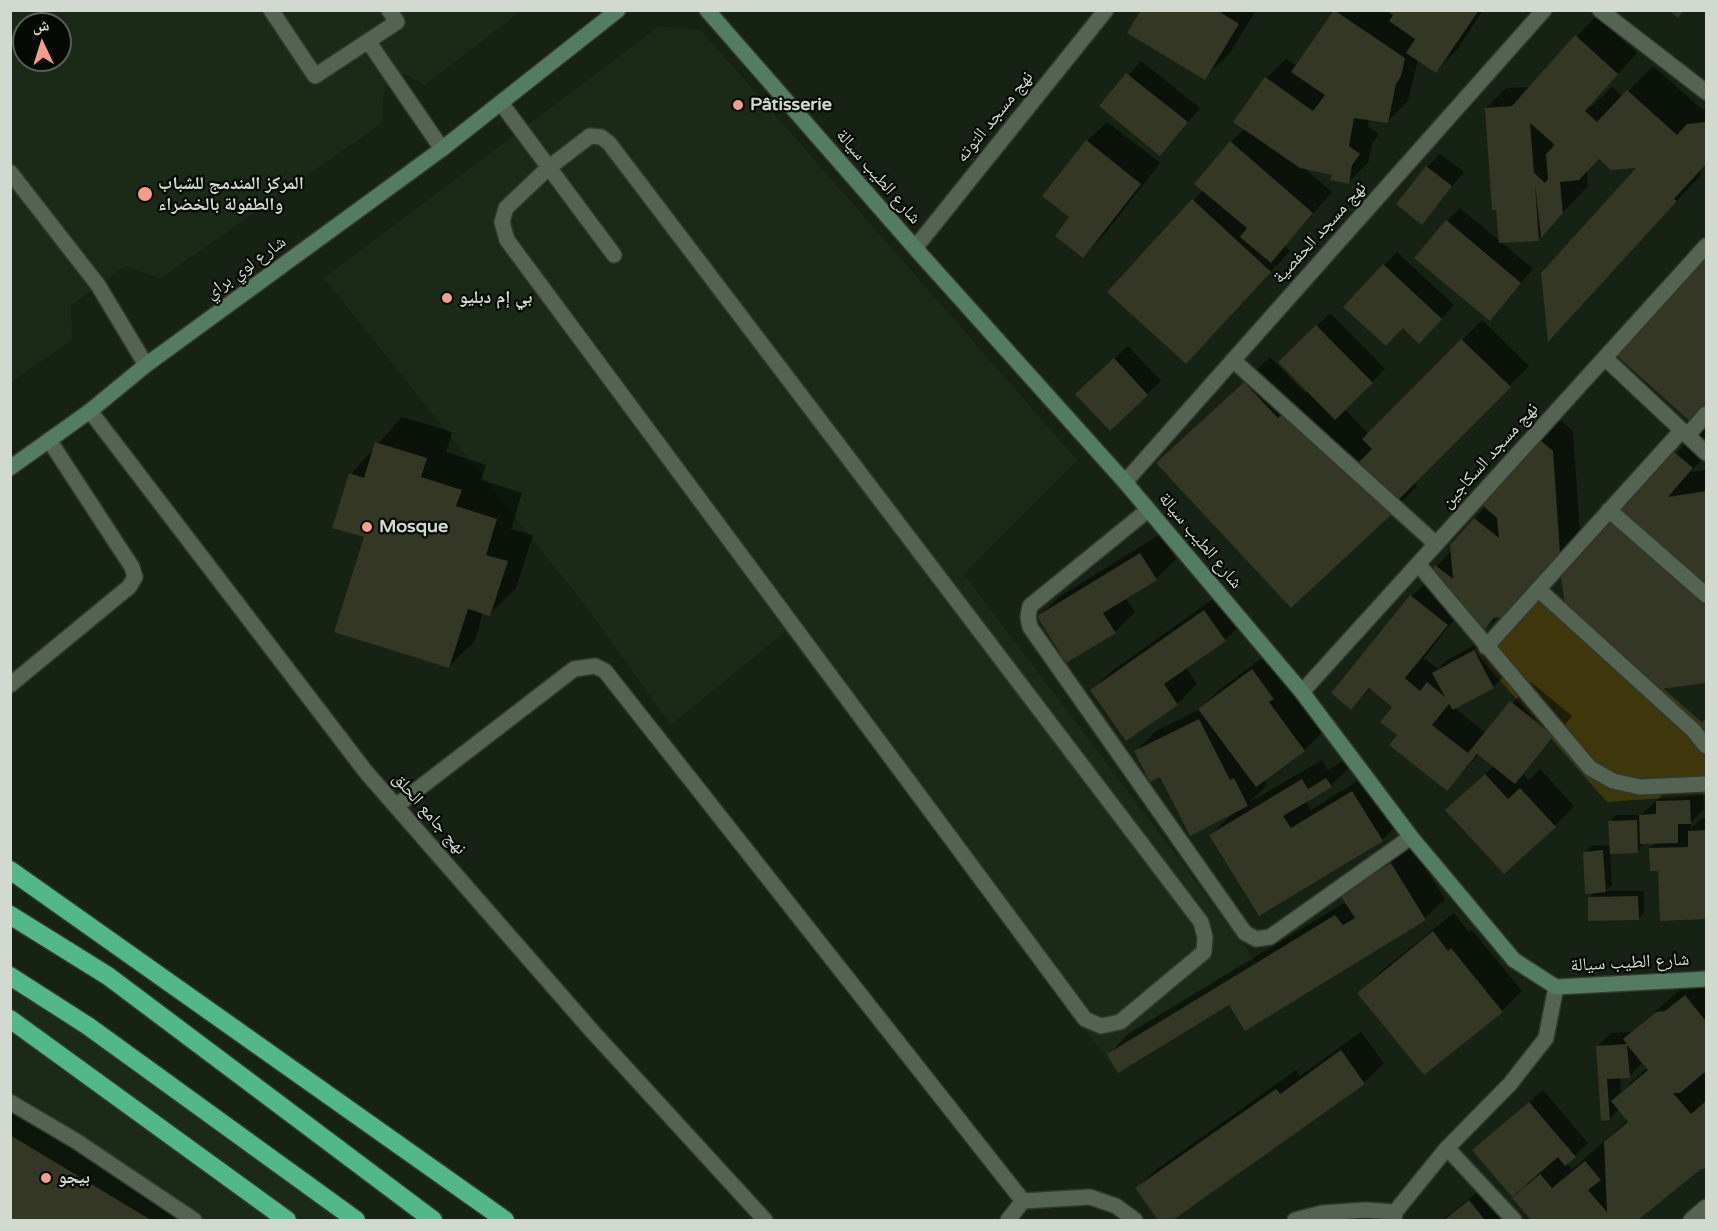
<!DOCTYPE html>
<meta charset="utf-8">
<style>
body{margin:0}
#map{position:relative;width:1717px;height:1231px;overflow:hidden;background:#162213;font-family:"Varela Round","Noto Naskh Arabic",sans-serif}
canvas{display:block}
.frame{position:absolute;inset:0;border:12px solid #d2dad0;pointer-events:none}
.north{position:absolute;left:12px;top:12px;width:60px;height:60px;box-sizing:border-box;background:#060a05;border:2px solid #585d56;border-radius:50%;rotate:356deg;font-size:16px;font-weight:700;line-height:24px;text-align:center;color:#d2dad0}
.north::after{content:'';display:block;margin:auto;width:21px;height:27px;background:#f49e89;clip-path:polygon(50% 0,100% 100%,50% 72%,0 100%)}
</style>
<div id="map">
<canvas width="1717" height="1231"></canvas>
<div class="frame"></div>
<div class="north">ش</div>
</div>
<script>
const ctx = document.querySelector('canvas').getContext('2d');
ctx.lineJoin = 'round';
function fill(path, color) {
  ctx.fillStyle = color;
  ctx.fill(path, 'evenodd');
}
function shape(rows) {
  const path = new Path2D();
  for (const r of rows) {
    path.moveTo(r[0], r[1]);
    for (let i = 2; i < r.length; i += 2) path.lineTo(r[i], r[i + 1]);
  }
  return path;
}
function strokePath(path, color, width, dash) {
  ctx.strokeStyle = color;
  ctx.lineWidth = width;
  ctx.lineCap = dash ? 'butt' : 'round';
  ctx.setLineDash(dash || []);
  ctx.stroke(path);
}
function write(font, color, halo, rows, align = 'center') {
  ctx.font = font + ' "Varela Round","Noto Naskh Arabic",sans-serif';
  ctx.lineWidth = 4.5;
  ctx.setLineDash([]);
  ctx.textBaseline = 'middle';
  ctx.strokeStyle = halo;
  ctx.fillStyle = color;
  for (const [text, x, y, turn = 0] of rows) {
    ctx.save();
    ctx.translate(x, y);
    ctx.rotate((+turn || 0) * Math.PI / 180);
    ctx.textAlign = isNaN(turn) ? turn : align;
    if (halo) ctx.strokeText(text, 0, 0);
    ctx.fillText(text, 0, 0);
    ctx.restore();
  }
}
fill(shape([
 [11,11,521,11,425,85,404,74,384,88,382,123,160,279,125,266,71,305,72,340,11,382],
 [24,24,60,24,60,60,24,60],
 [659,26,701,30,1077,460,964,574,1258,964,1117,1072,785,632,671,725,584,604,324,278],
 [10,977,348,1220,11,1220]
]), '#1a2a16');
fill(shape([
 [1535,576,1706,726,1706,795,1607,802,1473,650]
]), '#3f370c');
fill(shape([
 [1143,10,1256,10,1230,53,1204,78],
 [1336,10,1483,10,1456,51,1436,71,1418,59,1408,101,1388,121,1369,119,1368,126,1379,134,1372,144,1368,163,1348,182,1334,173,1303,167,1332,192,1285,246,1290,251,1206,342,1109,292,1203,190,1231,142,1245,128,1266,78,1286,59,1297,66],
 [1596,16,1637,53,1589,105,1591,107,1612,87,1623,97,1653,66,1703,110,1706,106,1706,164,1699,172,1701,175,1549,339,1640,166,1600,158,1587,171,1588,186,1538,239,1501,242,1533,269,1490,319,1447,221,1460,208,1500,241,1486,108,1506,88,1530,87],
 [1569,127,1553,149,1552,141],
 [1141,61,1200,108,1160,154,1101,106],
 [1107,122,1160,163,1103,236,1083,256,1071,217,1087,141],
 [1440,154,1464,172,1422,223,1427,167],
 [1397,252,1454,305,1432,329,1403,326,1345,307],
 [1706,257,1706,409,1618,355],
 [1330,313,1385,369,1345,409,1369,435,1482,320,1529,366,1414,483,1417,486,1392,512,1184,438,1270,357,1305,393,1308,390,1280,362],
 [1128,346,1161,381,1110,429,1090,381],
 [402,417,452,432,446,452,486,465,481,480,522,493,511,529,533,535,516,588,490,614,483,612,475,641,449,666,366,536,351,474],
 [1560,420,1573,431,1580,531,1524,596,1481,632,1459,613,1424,658,1438,669,1447,660,1488,638,1507,673,1493,687,1455,708,1486,733,1531,682,1572,716,1523,774,1529,780,1540,769,1574,806,1555,826,1467,790,1494,766,1479,754,1447,789,1399,735,1395,707,1371,688,1351,708,1412,596,1428,580,1426,578,1452,550,1452,546,1540,440],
 [1701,427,1706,432,1706,454,1691,472,1706,470,1706,682,1646,690,1563,577],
 [1161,534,1176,559,1156,579,1125,597,1135,612,1115,632,1039,616,1059,597],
 [1224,591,1245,620,1225,640,1186,668,1197,684,1177,704,1127,739,1092,690,1112,671],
 [1273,650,1324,730,1305,750,1264,780,1267,785,1250,802,1322,760,1328,770,1346,759,1350,766,1331,786,1306,801,1311,810,1372,772,1402,820,1382,840,1211,835,1233,813,1160,775,1136,751,1156,731,1199,710,1219,690],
 [1703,787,1704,809,1691,822,1691,829,1702,818,1706,818,1706,918,1661,920,1659,869,1650,848,1657,842,1644,842,1638,851,1610,852,1612,885,1605,891,1644,891,1644,913,1638,919,1589,898,1595,892,1585,852,1591,846,1611,845,1610,822,1616,815,1641,815,1670,788],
 [1411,845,1445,899,1425,918,1109,1054,1128,1034,1346,902,1342,895],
 [1454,913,1469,932,1472,930,1522,991,1502,1011,1359,993,1379,973],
 [1706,975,1706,1069,1703,1072,1706,1076,1706,1164,1636,1220,1533,1220,1514,1198,1528,1185,1474,1150,1543,1090,1588,1143,1567,1163,1572,1170,1628,1120,1619,1109,1609,1119,1597,1047,1611,1033,1632,1032,1684,986],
 [1643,1062,1648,1067,1621,1092,1620,1077,1629,1076],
 [1361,1032,1384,1063,1364,1083,1170,1220,1160,1220,1137,1188,1157,1169,1296,1070,1300,1076],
 [16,1107,203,1220,10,1220,10,1112],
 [1483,1188,1509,1220,1442,1220]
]), '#0007');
fill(shape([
 [1141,10,1217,10,1239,24,1205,80,1127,33],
 [1334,10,1405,58,1401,76,1396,84,1388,123,1354,118,1349,146,1360,154,1352,165,1349,184,1330,180,1332,175,1300,168,1233,122,1265,77,1313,111,1325,95,1291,72],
 [1385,10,1479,10,1436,73,1406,53,1415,39,1389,21,1393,15],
 [1669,10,1684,10,1678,18],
 [1575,35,1618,74,1585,111,1597,122,1627,90,1677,135,1687,124,1706,122,1706,164,1674,199,1677,201,1548,342,1541,273,1636,168,1611,170,1599,159,1579,180,1560,182,1563,213,1541,238,1535,183,1539,241,1499,243,1496,210,1492,210,1485,108,1512,106],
 [1530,123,1555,145,1546,154,1548,179,1545,183,1534,173],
 [1126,73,1188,122,1160,156,1099,106],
 [1086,140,1141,184,1083,258,1055,236,1069,217,1042,196],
 [1230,141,1313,213,1271,263,1240,237,1247,228,1194,184],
 [1426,166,1452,186,1422,225,1396,204],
 [1192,199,1271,272,1186,364,1107,292],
 [1446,220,1521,283,1490,321,1414,258],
 [1706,255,1706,410,1694,425,1616,355],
 [1383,264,1442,319,1419,344,1403,328,1386,346,1343,307],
 [1316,325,1373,383,1335,420,1278,362],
 [1461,339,1511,387,1398,500,1359,462,1372,449,1362,439],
 [1114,358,1148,395,1110,431,1075,394],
 [1244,382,1278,418,1292,405,1393,513,1291,608,1156,463],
 [1539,439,1553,451,1560,553,1504,617,1494,618,1481,634,1424,578,1435,565,1453,579,1450,545,1474,518,1499,538,1497,518,1482,505],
 [375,442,427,458,421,477,462,490,456,506,497,519,486,555,508,561,490,616,468,609,449,668,334,632,364,537,332,528,349,473,364,478],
 [1674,452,1693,468,1668,497,1706,491,1706,683,1646,691,1568,623,1561,577],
 [1140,553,1157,580,1103,613,1116,633,1066,663,1037,616],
 [1410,595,1448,625,1405,678,1420,691,1427,682,1445,697,1432,673,1474,650,1494,688,1453,710,1449,704,1432,725,1468,753,1510,701,1554,736,1515,784,1477,754,1447,791,1389,745,1397,735,1380,722,1392,707,1369,688,1351,710,1331,693],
 [1204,610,1226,641,1164,684,1178,705,1126,741,1090,690],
 [1252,669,1274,699,1269,702,1305,751,1256,787,1198,709],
 [1706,718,1706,748,1691,735],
 [1199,719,1230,780,1234,778,1248,806,1190,836,1160,777,1150,782,1134,751],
 [1485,774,1508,799,1520,788,1556,827,1504,874,1445,810],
 [1326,778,1332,787,1283,816,1291,828,1352,791,1383,841,1259,916,1209,835,1302,779,1308,789],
 [1690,800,1691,824,1678,824,1678,843,1640,844,1639,815,1656,814,1656,801],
 [1637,820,1638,853,1610,854,1608,821],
 [1706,830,1706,919,1660,921,1658,871,1650,871,1649,848,1688,847,1688,831],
 [1603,850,1606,892,1585,894,1583,852],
 [1391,863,1426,920,1245,1031,1229,1005,1118,1073,1107,1054,1335,915,1343,925,1355,918,1340,895],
 [1638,896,1639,920,1588,921,1588,897],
 [1433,931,1448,951,1451,948,1503,1012,1424,1075,1357,993],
 [1685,995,1705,1020,1706,1071,1680,1093,1673,1093,1691,1114,1706,1101,1706,1168,1701,1169,1638,1220,1531,1220,1512,1198,1540,1174,1552,1188,1585,1161,1601,1180,1588,1190,1607,1212,1604,1142,1628,1122,1611,1101,1648,1070,1627,1045,1630,1078,1607,1079,1610,1120,1601,1121,1596,1046,1627,1044,1623,1039,1656,1012,1665,1011],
 [1341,1050,1365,1084,1173,1220,1158,1220,1135,1188,1276,1089,1280,1094],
 [1529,1102,1576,1157,1565,1166,1558,1157,1512,1197,1472,1150],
 [10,1135,151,1220,10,1220],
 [1469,1200,1485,1220,1444,1220]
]), '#333724');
const lane = shape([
 [271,10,315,76,397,22,389,10],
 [368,41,442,149],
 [501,103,614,255],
 [590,136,601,137,609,143,1201,922,1205,937,1204,952,1120,1022,1101,1026,1085,1019,507,240,502,222,506,208,547,169,590,136],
 [10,172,98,285,146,365],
 [1233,360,1436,544],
 [10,685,129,587,135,577,132,567,49,440],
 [10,1102,76,1141,194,1220]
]);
const street = shape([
 [1600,10,1706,92],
 [915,248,1106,10],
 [1605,358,1706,453],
 [90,411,366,772,592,1031,765,1220],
 [1688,435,1706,414],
 [1125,482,1544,10],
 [1148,510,1030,606,1028,617,1030,627,1245,933,1256,939,1270,937,1411,837],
 [1609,510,1706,595],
 [1418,564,1590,768,1613,781,1640,787,1706,784],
 [1538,589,1693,730,1706,746],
 [1486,647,1682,430],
 [1302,692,1706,246],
 [396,806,574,669,595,666,605,671,1023,1201],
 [1447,1148,1514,1220],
 [1008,1220,1023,1201,1090,1197,1116,1206,1135,1220],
 [1295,1220,1322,1213,1365,1210,1395,1212],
 [1394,1220,1395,1212,1447,1148,1510,1084,1546,1038,1556,987],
 [1691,1220,1706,1207]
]);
const secondary = shape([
 [707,10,915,248,1125,482,1302,692,1411,837,1514,960,1556,987,1706,979],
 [10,468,90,411,146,365,442,149,618,10]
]);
const highway = shape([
 [10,870,505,1220],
 [10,915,108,976,433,1220],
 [10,976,88,1026,356,1220],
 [10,1019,287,1220]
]);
strokePath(lane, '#31392f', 18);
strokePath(street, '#31392f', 18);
strokePath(secondary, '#31392f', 18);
strokePath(highway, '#31392f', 21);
strokePath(lane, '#556352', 15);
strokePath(street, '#556352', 15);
strokePath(secondary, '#547c62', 15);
strokePath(highway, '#53b889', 18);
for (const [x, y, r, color] of [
 [738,105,6,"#f49e89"],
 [145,194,8,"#f49e89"],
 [447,298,6,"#f49e89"],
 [367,527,6,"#f49e89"],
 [46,1178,6,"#f49e89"]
]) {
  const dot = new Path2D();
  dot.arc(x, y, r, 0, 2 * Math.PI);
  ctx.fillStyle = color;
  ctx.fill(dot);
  strokePath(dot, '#060a05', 2);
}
write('bold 18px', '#d2dad0', '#060a05', [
 ["Pâtisserie",750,105],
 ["المركز المندمج للشباب",158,184],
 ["والطفولة بالخضراء",158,205],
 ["بي إم دبليو",459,298],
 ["Mosque",379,527],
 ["بيجو",58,1178]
], 'left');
write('18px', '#d2dad0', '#060a05', [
 ["نهج مسجد التوته",995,117,-51],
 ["شارع الطيب سيالة",878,177,49],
 ["نهج مسجد الحفصية",1320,233,-48],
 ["شارع لوي براي",246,268,-36],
 ["نهج مسجد السكاجين",1490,456,-48],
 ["شارع الطيب سيالة",1200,541,50],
 ["نهج جامع الحلق",429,814,49],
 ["شارع الطيب سيالة",1630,963,-3]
]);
</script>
